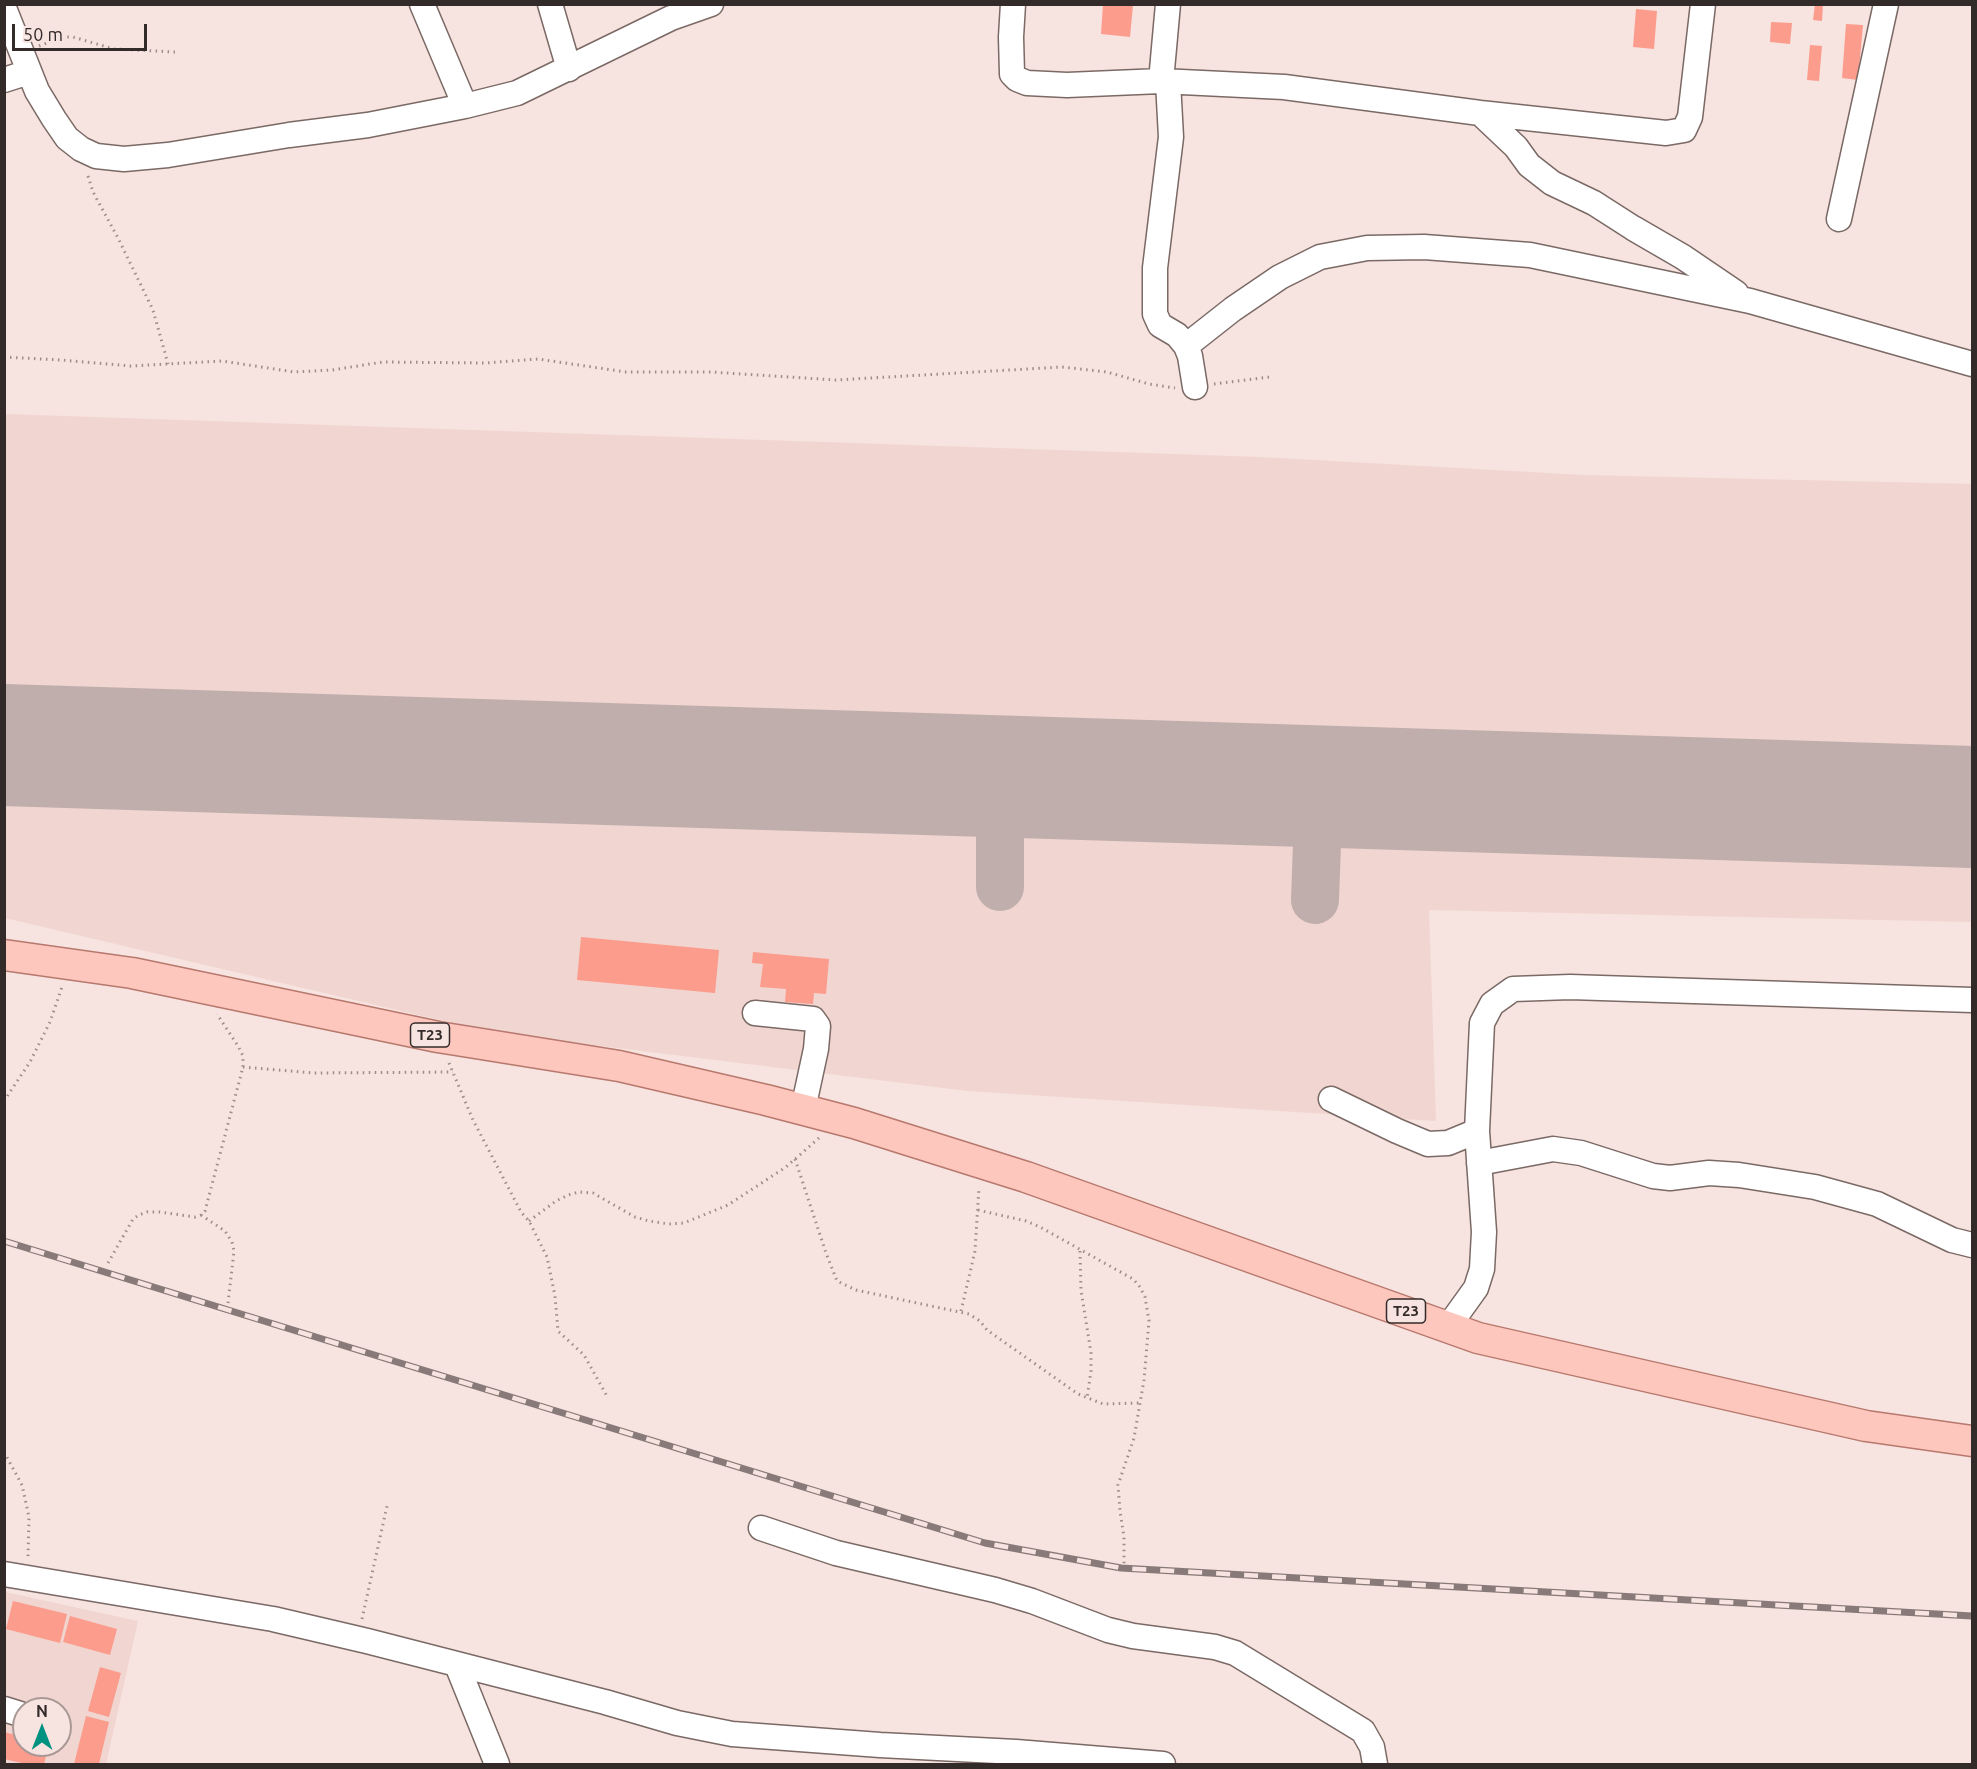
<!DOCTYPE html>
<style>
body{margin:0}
#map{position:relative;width:1977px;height:1769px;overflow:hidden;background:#f7e3df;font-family:Ubuntu,sans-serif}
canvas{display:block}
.frame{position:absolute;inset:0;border:6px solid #332b29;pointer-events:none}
.north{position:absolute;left:12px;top:1697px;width:60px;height:60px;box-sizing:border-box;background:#f7e3df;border:2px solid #a99996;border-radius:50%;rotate:0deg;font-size:16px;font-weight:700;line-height:24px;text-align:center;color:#332b29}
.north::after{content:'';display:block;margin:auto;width:21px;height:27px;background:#009280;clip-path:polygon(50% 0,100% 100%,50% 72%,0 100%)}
.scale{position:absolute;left:12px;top:24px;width:135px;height:27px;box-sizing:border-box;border:3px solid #332b29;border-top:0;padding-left:8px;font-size:18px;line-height:21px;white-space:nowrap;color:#332b29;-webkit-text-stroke:4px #f7e3df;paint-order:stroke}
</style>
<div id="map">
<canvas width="1977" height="1769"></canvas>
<div class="frame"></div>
<div class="north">N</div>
<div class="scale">50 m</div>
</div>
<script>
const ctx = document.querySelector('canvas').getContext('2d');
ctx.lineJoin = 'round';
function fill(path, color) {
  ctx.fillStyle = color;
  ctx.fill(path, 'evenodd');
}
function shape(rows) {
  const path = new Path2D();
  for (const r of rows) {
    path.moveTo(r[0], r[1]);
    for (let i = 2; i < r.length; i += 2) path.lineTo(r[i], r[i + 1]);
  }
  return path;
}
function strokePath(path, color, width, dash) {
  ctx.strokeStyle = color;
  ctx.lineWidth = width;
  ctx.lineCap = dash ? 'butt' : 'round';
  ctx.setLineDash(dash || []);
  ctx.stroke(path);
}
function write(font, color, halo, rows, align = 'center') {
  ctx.font = font + ' Ubuntu,sans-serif';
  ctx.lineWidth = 5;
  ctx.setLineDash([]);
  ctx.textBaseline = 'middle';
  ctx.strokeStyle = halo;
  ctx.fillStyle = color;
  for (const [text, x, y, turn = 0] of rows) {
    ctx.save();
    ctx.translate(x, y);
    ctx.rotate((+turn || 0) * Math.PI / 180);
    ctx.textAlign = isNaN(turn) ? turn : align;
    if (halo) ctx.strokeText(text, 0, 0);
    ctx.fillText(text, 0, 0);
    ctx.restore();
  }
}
fill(shape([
 [5,414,1260,457,1583,475,1972,484,1972,922,1429,910,1436,1121,968,1091,495,1033,5,918],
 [5,1592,138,1621,106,1764,5,1764],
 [24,1709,60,1709,60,1745,24,1745]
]), '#f1d5d0');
strokePath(shape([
 [1000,887,1000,777],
 [1315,900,1319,787]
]), '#c0aeac', 48);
strokePath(shape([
 [4,745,1972,807]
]), '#c0aeac', 122);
fill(shape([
 [1103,4,1133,5,1130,37,1101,34],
 [1815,4,1823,4,1822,21,1813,20],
 [1636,9,1657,11,1654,49,1633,47],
 [1771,22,1792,23,1790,44,1770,42],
 [1846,24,1863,25,1858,80,1842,78],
 [1810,45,1822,46,1819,81,1807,80],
 [581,937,719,950,715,993,577,980],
 [753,952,829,959,826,994,814,993,813,1004,785,1002,786,989,760,987,763,964,752,963],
 [13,1601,67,1614,60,1643,6,1629],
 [70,1616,117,1629,110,1655,63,1642],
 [100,1667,121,1673,109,1717,88,1711],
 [86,1716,109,1722,99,1764,74,1764],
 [4,1732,24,1737,24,1745,49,1745,44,1764,26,1764,4,1759]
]), '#fb9c8d');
const minor = shape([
 [422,4,465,106],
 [550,4,569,69],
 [1013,4,1011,37,1012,74,1017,79,1027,83,1067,85,1161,81,1284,87,1480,113,1666,133,1684,130,1690,117,1703,4],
 [4,8,37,91,54,119,67,138,81,149,96,156,124,159,168,155,289,135,368,125,465,106,517,93,671,18,711,4],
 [4,80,29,72],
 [1161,81,1168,4],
 [1168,82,1171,137,1155,268,1155,314,1160,325,1177,335,1186,346,1190,356,1195,387],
 [1480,113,1516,147,1529,165,1552,183,1594,203,1633,228,1683,257,1736,293],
 [1839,219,1886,4],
 [1186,346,1233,309,1280,277,1320,257,1367,248,1424,247,1530,255,1750,301,1972,364],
 [755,1013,813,1019,818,1026,816,1049,803,1109],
 [1331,1099,1397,1131,1428,1144,1448,1143,1477,1131],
 [1479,1163,1553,1149,1581,1153,1653,1176,1670,1178,1709,1173,1739,1175,1815,1187,1877,1204,1952,1240,1972,1245],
 [1448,1327,1476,1288,1482,1269,1484,1232,1477,1131,1482,1023,1492,1004,1513,989,1570,987,1972,1000],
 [761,1528,836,1553,995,1590,1032,1601,1108,1630,1133,1636,1215,1647,1235,1653,1363,1731,1372,1747,1375,1764],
 [4,1574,273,1619,367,1641,605,1702,677,1723,732,1734,880,1745,1016,1752,1163,1764],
 [457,1665,497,1764],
 [4,1709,20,1714]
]);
const major = shape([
 [4,955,132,973,438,1037,619,1066,766,1100,854,1123,1026,1177,1478,1338,1866,1426,1972,1441]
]);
strokePath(minor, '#7a6965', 27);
strokePath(major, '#b7786d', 33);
strokePath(shape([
 [39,46,63,37,73,37,114,49,175,52],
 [88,176,93,192,118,238,153,310,168,364],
 [4,357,61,360,131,366,222,361,294,372,332,370,383,362,485,363,538,359,626,372,711,372,836,380,1062,367,1107,372,1149,384,1175,388],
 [1214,384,1270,377],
 [449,1063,473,1120,521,1212,529,1221,547,1257,555,1296,558,1331,584,1355,608,1398],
 [243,1067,314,1073,453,1072],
 [4,1101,30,1062,50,1022,62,987],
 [795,1159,826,1253,837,1281,856,1290,969,1314,980,1321,987,1330,1078,1394,1103,1404,1140,1403],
 [978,1210,1026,1221,1040,1227,1133,1279,1140,1287,1145,1297,1149,1321,1144,1380,1134,1438,1118,1485,1120,1511,1124,1537,1124,1564],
 [201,1215,225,1231,232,1242,234,1251,228,1303],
 [529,1221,556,1201,568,1195,579,1192,593,1193,635,1217,649,1221,669,1224,684,1223,728,1205,786,1167,819,1138],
 [1080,1251,1081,1290,1091,1353,1091,1371,1087,1398],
 [108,1263,133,1219,139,1215,147,1212,160,1212,195,1217,201,1215,205,1211,243,1067,243,1056,238,1046,217,1014],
 [961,1311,975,1251,979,1187],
 [4,1452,22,1485,29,1517,28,1558],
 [362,1619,387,1506]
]), '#9c8d8a', 3, [1.5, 4.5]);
strokePath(minor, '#fff', 24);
strokePath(major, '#fec7be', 30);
const rail = shape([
 [4,1241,985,1543,1121,1568,1972,1616]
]);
strokePath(rail, '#887a78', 7);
strokePath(rail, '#f7e3df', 4.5, [14]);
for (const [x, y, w] of [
 [430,1035,39],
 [1406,1311,39]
]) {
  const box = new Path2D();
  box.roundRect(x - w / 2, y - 12, w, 24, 4.5);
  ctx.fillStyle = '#f7e3df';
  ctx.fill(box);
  strokePath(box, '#332b29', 1.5);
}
write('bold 15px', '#332b29', null, [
 ["T23",430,1035],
 ["T23",1406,1311]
]);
</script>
